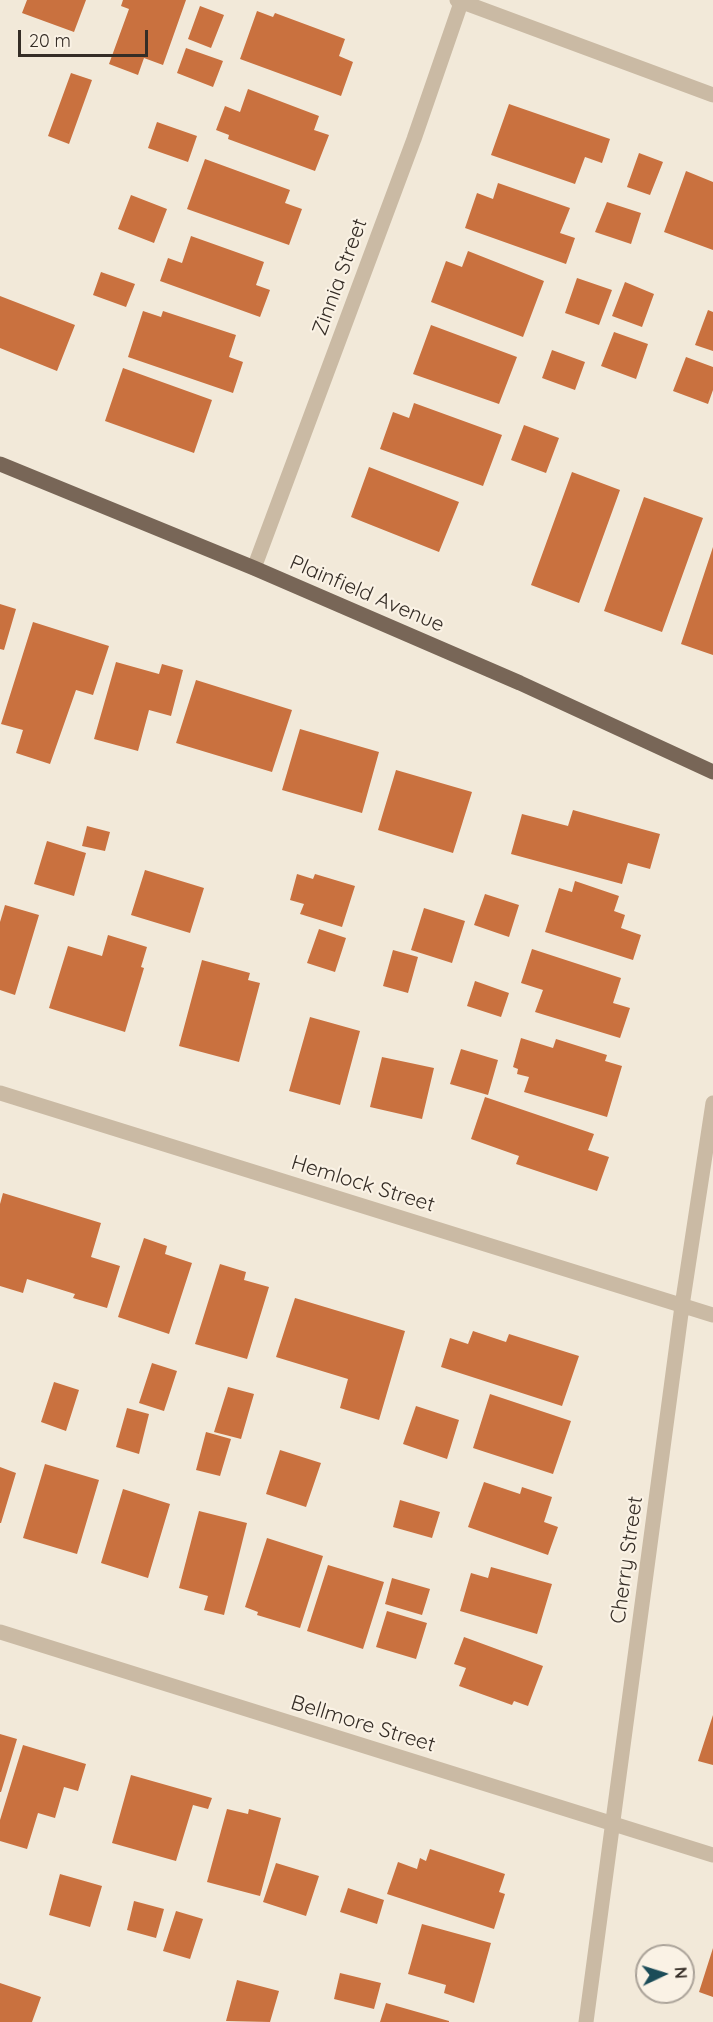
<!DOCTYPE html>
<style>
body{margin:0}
#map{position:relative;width:713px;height:2022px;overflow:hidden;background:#f2e9d9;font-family:Quicksand,sans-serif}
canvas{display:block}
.north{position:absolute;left:635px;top:1944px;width:60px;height:60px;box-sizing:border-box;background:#faf2e5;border:2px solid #aba399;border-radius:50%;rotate:86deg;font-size:16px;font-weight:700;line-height:24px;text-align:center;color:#352d26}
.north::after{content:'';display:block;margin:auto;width:21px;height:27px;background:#1b4c58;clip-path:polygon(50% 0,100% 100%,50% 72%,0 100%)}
.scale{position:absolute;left:18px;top:30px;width:130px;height:27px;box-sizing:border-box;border:3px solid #352d26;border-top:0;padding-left:8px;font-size:18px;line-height:21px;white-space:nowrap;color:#352d26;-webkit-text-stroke:4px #faf2e5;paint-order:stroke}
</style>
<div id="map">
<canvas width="713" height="2022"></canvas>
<div class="north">N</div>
<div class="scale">20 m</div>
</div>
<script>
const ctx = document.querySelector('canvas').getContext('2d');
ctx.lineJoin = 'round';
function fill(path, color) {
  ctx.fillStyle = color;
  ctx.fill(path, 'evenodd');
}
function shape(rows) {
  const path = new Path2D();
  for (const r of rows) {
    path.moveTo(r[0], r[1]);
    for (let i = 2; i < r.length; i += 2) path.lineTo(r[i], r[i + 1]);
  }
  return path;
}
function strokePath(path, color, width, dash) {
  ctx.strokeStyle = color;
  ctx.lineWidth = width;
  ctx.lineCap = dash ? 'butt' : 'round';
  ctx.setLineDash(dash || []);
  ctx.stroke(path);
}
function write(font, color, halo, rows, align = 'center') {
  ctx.font = font + ' Quicksand,sans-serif';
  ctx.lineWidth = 4.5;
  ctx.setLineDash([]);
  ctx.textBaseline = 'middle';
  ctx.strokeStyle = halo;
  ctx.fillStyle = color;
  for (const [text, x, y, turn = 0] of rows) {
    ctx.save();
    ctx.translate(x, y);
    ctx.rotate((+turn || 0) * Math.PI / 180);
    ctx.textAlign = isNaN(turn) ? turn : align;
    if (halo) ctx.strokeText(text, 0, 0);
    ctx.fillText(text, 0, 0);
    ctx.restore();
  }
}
fill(shape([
 [27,0,86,0,74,32,22,13],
 [123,0,186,0,163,65,144,58,138,75,109,64,129,9,121,6],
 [200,6,224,15,211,48,188,39],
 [257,11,273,17,275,13,345,39,339,56,353,62,341,96,240,59],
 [186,48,223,61,213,87,177,73],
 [71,73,92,80,69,144,48,136],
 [248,89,319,116,314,130,329,135,315,171,228,139,229,135,216,130,225,106,240,112],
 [509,104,610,139,602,163,585,157,575,184,491,155],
 [157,122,197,136,188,162,148,148],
 [639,153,663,162,650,195,627,187],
 [205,159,290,190,285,203,302,209,289,245,187,209],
 [686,171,713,182,713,250,664,232],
 [498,183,570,208,560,233,575,238,566,264,465,228,477,193,493,199],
 [131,195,167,209,154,243,118,229],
 [607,202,641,213,631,244,595,232],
 [191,236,264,262,256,285,270,290,260,317,160,281,168,258,182,263],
 [468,251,544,281,523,337,431,302,446,261,462,267],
 [101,272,135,284,126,307,93,295],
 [577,278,612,290,599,325,565,313],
 [625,282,654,294,642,327,612,316],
 [0,296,75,325,57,371,0,348],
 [708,310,713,312,713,351,695,345],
 [143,311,161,317,163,311,236,335,229,357,243,362,233,393,128,357],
 [431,325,517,357,499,404,413,374],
 [614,332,648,344,636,379,601,366],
 [552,350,585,362,575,390,542,378],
 [686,357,713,367,713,390,708,404,673,391],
 [123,368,212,400,194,453,105,421],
 [414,403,502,435,483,486,380,449,393,412,409,418],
 [524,425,559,438,546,473,511,460],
 [369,467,459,502,439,552,351,517],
 [572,472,620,490,579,603,531,585],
 [644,497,703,518,662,632,604,611],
 [713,547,713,655,681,644],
 [0,604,16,609,4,650,0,649],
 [33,622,109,646,93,695,76,690,50,764,16,753,23,730,1,724],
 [116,662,159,674,162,664,183,670,171,716,149,710,138,751,94,739],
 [196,680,292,710,272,772,176,743],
 [300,729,379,752,362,813,282,790],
 [396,770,472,792,453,853,378,830],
 [573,810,660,834,650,869,628,863,622,884,511,854,522,814,568,826],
 [87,826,110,832,105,851,82,846],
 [47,841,86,853,74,896,34,884],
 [145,870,204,888,190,933,131,915],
 [297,874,313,879,315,874,355,886,342,927,300,914,304,904,290,900],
 [575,881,619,896,614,911,625,915,621,928,641,935,633,960,545,932,559,888,572,892],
 [485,894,519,905,509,937,474,925],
 [5,905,39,915,15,995,0,990,0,922],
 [424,908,465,921,452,963,411,950],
 [319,929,346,938,335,972,307,963],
 [108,935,147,947,141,967,144,968,125,1032,49,1008,68,946,102,956],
 [532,949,621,978,613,1003,630,1008,620,1038,535,1012,543,990,521,983],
 [393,950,418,957,408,993,383,986],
 [202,960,250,973,248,980,260,983,239,1062,179,1046],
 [475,981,509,993,501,1017,467,1006],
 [310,1017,360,1031,340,1105,289,1091],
 [521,1038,553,1048,556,1039,607,1055,605,1061,622,1066,607,1117,524,1092,529,1077,517,1074,518,1069,513,1067],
 [461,1049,498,1060,488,1095,450,1084],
 [382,1057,434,1068,422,1119,370,1107],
 [485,1097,594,1134,588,1150,609,1157,597,1191,516,1164,519,1156,471,1139],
 [3,1193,101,1223,91,1257,120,1266,107,1308,73,1298,75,1294,27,1279,23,1293,0,1286,0,1204],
 [144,1238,167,1246,165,1254,192,1263,169,1334,118,1317],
 [220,1264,246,1272,244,1280,269,1287,247,1359,195,1344],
 [295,1298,405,1331,379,1420,340,1408,348,1379,276,1357],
 [473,1331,506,1342,509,1334,579,1356,562,1406,441,1367,450,1338,468,1344],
 [152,1363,177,1371,164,1411,139,1403],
 [54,1382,79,1390,66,1431,41,1422],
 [228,1387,254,1394,241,1439,214,1432],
 [490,1394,571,1421,553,1474,473,1448],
 [416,1406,459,1420,447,1459,403,1444],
 [127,1408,149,1414,139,1454,116,1447],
 [206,1432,231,1439,220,1476,196,1470],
 [280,1450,321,1463,306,1507,266,1494],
 [45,1464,99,1480,77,1554,23,1538],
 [0,1467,16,1473,1,1523,0,1523],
 [484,1482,520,1494,522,1487,552,1497,544,1522,558,1527,548,1555,468,1527],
 [123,1489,170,1504,148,1578,101,1563],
 [400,1500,440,1512,432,1538,393,1527],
 [199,1511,247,1523,224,1615,204,1610,208,1596,179,1588],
 [267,1538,323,1556,300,1628,257,1615,258,1612,245,1607],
 [328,1565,384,1582,363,1649,307,1631],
 [491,1567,552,1584,537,1634,460,1611,471,1573,488,1578],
 [392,1578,430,1589,422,1615,385,1604],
 [387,1611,427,1623,416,1659,376,1647],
 [464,1637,543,1666,528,1706,514,1701,512,1705,459,1686,466,1668,454,1664],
 [713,1715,713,1765,698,1761],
 [0,1734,17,1739,1,1792,0,1792],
 [23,1745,86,1764,78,1791,64,1787,55,1818,38,1813,27,1849,0,1841,0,1820],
 [131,1775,212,1798,208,1809,193,1805,176,1861,112,1843],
 [227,1809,248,1814,249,1809,281,1818,260,1896,207,1882],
 [430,1849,505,1874,499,1892,505,1894,494,1929,387,1894,398,1862,417,1869,420,1858,426,1861],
 [276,1863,319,1876,306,1916,263,1902],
 [60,1874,102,1886,90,1927,49,1915],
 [348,1888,384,1900,377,1924,340,1912],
 [134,1901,164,1909,156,1938,127,1930],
 [176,1911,203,1919,190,1959,163,1951],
 [422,1924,491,1943,474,2003,444,1993,446,1985,408,1974],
 [713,1948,713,1997,699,1992],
 [340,1973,381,1983,374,2009,334,1999],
 [237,1980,279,1991,270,2022,226,2021],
 [0,1983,41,1997,32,2022,0,2022],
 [386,2003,449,2021,449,2022,380,2022]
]), '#c9713f');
strokePath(shape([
 [457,0,713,95],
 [254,568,414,139,462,0],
 [0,1093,713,1315],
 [0,1632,713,1855],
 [586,2022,682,1306,713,1103]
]), '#cabaa4', 15);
strokePath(shape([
 [0,464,254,568,520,683,713,772]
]), '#786657', 15);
write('21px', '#352d26', '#faf2e5', [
 ["Zinnia Street",340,277,-70],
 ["Plainfield Avenue",367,594,23],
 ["Hemlock Street",363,1184,17],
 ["Cherry Street",627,1560,-82],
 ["Bellmore Street",363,1724,17]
]);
</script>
